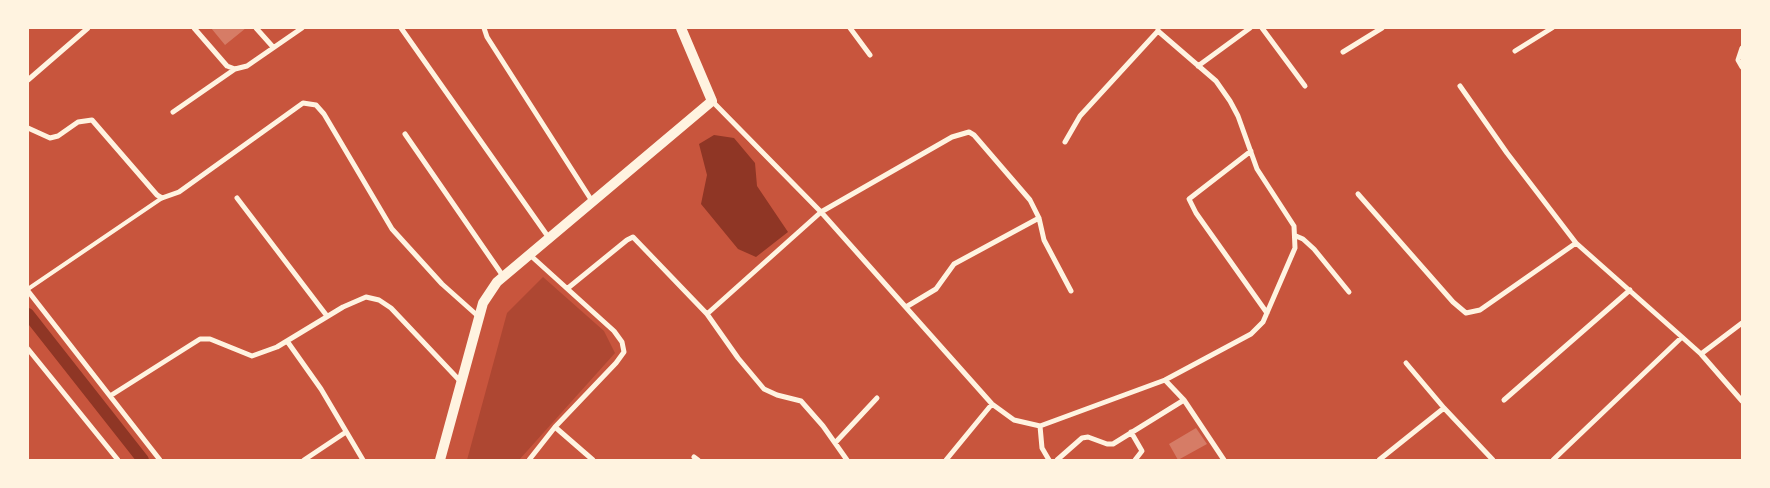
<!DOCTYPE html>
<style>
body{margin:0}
#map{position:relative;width:1770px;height:488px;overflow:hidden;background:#c8553d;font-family:Cabin,sans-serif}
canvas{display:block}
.frame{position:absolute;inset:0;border:29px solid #fff3e0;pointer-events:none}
</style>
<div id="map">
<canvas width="1770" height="488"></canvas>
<div class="frame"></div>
</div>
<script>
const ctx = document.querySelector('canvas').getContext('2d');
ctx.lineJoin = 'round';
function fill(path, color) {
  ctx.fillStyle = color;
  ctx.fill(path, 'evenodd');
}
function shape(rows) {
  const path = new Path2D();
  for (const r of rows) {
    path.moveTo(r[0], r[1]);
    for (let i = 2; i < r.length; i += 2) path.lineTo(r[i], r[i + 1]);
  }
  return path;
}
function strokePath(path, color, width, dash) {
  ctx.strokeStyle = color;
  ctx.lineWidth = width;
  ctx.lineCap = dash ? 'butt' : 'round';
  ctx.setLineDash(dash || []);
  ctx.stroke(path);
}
fill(shape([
 [543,277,604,331,615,353,519,460,467,460,507,313]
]), '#ae4732');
fill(shape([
 [714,135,734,138,755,163,757,186,788,232,756,257,738,249,701,204,707,175,699,144]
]), '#8f3625');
strokePath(shape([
 [28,314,143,460]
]), '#8f3625', 12);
fill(shape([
 [211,28,246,28,225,45],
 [1196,428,1207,444,1178,460,1169,444]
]), '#d67c66');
strokePath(shape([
 [28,289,162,198]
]), '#fff3e0', 4);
strokePath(shape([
 [194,28,227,66,235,69,247,66,302,28],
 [256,28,273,47],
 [401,28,549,238],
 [484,28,487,37,592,201],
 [850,28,870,55],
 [1262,28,1305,86],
 [1742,48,1738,60,1742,67],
 [1515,51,1552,28],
 [1343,52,1382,28],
 [1198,66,1250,28],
 [28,80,88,28],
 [1460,86,1507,153,1576,243,1682,337],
 [712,101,821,212,992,404,1014,420,1040,426,1165,380,1251,334,1263,322,1295,248,1294,226,1257,169,1238,116,1230,101,1216,81,1158,31],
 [173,112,235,69],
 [28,128,50,138,58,136,78,122,92,120,157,195,162,198,179,192,303,103,316,105,324,114,392,229,442,284,479,317],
 [405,134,503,276],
 [1065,142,1080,116,1158,31,1158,28],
 [1251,151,1189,199,1196,213,1267,313],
 [1358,194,1453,302,1466,313,1480,310,1576,243],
 [237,198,327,316],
 [1296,236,1303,239,1314,249,1349,292],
 [568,288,627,240,633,237,707,314,738,358,764,389,777,395,801,401,823,426,847,460],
 [28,291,160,460],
 [906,307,936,289,954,264,1039,218],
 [707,314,821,212,952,137,969,132,974,135,1030,200,1039,218,1044,240,1071,291],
 [287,341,321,389,363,460],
 [28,349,118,460],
 [1701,354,1742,323],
 [1165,380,1184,400,1224,460],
 [110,396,200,339,210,339,252,356,277,347,343,307,366,297,379,300,391,308,461,382],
 [1504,400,1630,290],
 [1444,408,1493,460],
 [1040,426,1042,448,1049,460],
 [555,427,593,460],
 [1131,432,1142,451,1135,460],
 [835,443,877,398],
 [694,457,698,460],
 [304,460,346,432],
 [529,460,555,427,616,363,624,352,622,342,614,331,530,255],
 [946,460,992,404],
 [1057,460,1082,438,1088,437,1107,444,1113,444,1184,400],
 [1379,460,1444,408,1406,363],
 [1553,460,1682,337,1701,354,1742,401]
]), '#fff3e0', 5);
strokePath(shape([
 [440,460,483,303,497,282,712,101,681,28]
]), '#fff3e0', 10);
</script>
